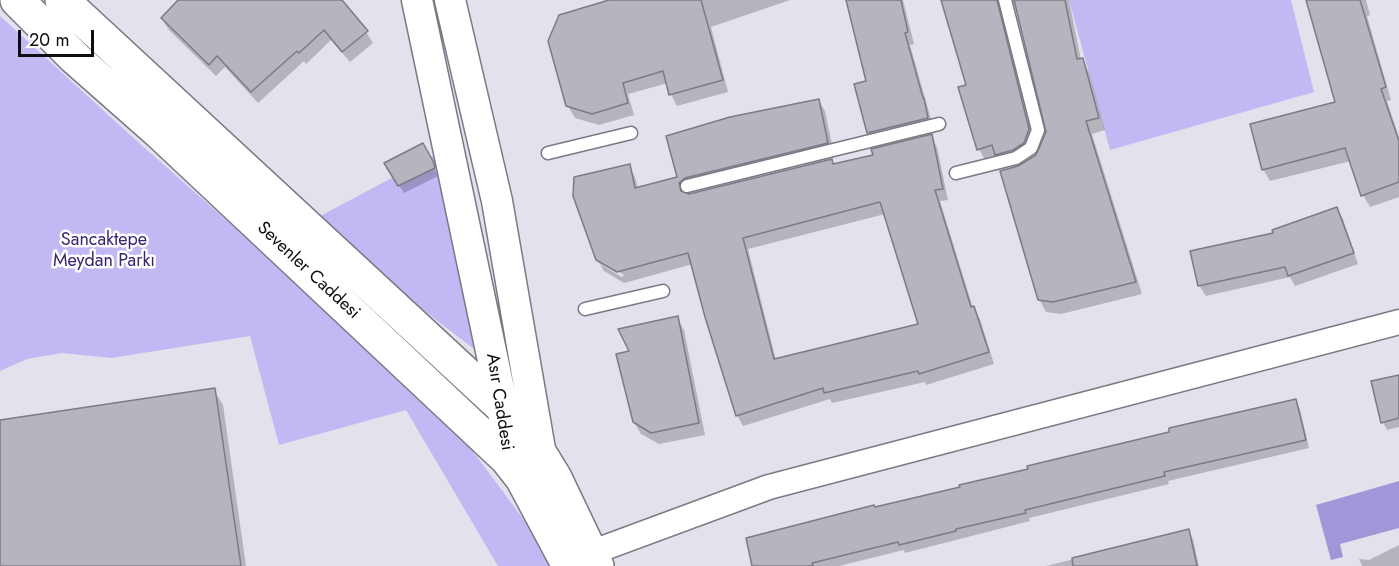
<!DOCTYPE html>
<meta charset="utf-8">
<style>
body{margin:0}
#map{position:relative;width:1399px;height:566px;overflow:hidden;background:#e2e1ec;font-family:Jost,sans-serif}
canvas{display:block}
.scale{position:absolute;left:18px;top:30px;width:76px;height:27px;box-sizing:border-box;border:3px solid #0f0e12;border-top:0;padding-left:8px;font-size:18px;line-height:21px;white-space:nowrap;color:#0f0e12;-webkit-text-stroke:4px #fff;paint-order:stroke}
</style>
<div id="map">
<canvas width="1399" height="566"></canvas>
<div class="scale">20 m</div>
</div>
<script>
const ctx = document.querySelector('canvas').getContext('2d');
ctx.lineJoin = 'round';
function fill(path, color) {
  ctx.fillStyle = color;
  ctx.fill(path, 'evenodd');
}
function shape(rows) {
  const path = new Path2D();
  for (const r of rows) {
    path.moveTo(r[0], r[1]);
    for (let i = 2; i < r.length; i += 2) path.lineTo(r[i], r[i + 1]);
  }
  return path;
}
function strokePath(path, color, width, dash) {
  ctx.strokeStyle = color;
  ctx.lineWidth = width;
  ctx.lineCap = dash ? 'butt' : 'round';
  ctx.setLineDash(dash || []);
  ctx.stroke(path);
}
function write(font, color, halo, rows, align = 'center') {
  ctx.font = font + ' Jost,sans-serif';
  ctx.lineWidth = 5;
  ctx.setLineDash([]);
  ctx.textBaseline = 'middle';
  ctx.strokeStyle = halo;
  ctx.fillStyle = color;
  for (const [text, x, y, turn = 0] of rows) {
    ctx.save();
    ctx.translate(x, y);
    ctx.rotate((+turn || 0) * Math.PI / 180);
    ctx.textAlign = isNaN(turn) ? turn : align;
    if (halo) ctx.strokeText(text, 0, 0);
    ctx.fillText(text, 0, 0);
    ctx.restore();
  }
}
fill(shape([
 [1069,0,1291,0,1314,92,1110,150],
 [0,16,129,134,445,414,533,532,554,566,498,566,406,410,279,445,250,336,111,358,62,353,27,359,0,371],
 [435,155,478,352,309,222]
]), '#c1b8f4');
fill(shape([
 [1399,481,1399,528,1340,544,1343,557,1331,560,1316,505]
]), '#a197d8');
fill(shape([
 [181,0,340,0,366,32,373,43,350,62,331,40,306,64,304,61,258,103,225,67,216,76,169,30,162,19],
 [614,0,790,0,711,27,728,92,677,106,671,94,668,83,628,94,634,115,599,125,575,118,568,106],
 [848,0,903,0,914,44,910,45,934,130,875,144,868,133,867,82],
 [944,0,1069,0,1081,60,1089,72,1105,130,1092,134,1142,294,1061,314,1046,312,1039,299,1019,167,1037,155,1048,128,1016,5,1015,4,1005,7,1036,143,1020,162,986,162,979,149,968,86],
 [1306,0,1366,0,1370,15,1367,16,1391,100,1387,101,1399,137,1399,197,1370,207,1363,195,1351,161,1270,181,1263,169,1337,103],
 [818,100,825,111,834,154,691,189,685,194,689,196,875,157,931,136,937,147,948,200,940,201,973,308,980,319,994,364,926,385,925,382,832,403,830,399,743,426,737,415,693,264,624,283,604,271,600,264,622,277,624,275,598,259,629,166,635,177,638,188,679,178],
 [885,214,920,325,776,360,748,249],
 [422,145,438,176,404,193,386,164],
 [1337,209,1343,219,1358,264,1295,286,1290,277,1206,296,1199,285,1275,234],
 [677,318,684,330,705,435,659,444,641,434,634,422,631,352],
 [1399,376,1399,427,1387,430,1383,422],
 [214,390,223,405,246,566,0,566,0,421],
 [1295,400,1300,409,1309,448,1168,481,1169,484,1029,518,1030,521,905,553,904,550,839,566,754,566,875,508,962,488],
 [1188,531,1193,539,1199,566,1046,566],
 [1399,545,1399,566,1362,566,1359,559,1369,560]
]), '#0003');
const building = shape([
 [178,0,342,0,368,31,342,52,324,30,299,53,297,51,251,92,217,56,209,65,161,18,178,0],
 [609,0,701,0,723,80,669,95,663,71,623,83,628,103,592,114,566,106,548,41,559,15,609,0],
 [846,0,901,0,908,32,905,33,923,98,924,98,928,118,867,133,854,84,866,81,846,0],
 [941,0,997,0,1029,129,1024,143,1013,150,995,155,992,145,977,150,958,87,966,85,941,0],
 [1014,0,1065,0,1077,59,1083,58,1099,118,1086,121,1136,282,1053,302,1038,300,1000,171,1018,166,1036,155,1046,132,1014,0],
 [1306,0,1360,0,1386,87,1381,89,1399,141,1399,182,1361,196,1345,148,1262,170,1250,124,1335,102,1306,0],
 [819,99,828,143,685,178,679,183,681,191,689,194,832,159,833,164,873,155,871,149,932,134,943,189,935,190,971,307,974,306,989,352,919,374,918,371,824,393,823,388,736,416,705,317,688,253,617,272,596,260,573,196,574,177,630,164,635,188,677,177,666,136,730,117,819,99],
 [880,202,918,324,774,359,743,238,880,202],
 [423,143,433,161,435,168,398,186,384,163,423,143],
 [1337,207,1354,253,1288,276,1285,267,1198,286,1190,251,1273,233,1272,230,1337,207],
 [678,316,699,423,651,433,633,422,616,354,629,351,618,329,678,316],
 [1399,375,1399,418,1381,423,1371,381,1399,375],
 [215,388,241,566,0,566,0,420,215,388],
 [1296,399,1306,440,1164,472,1165,476,1025,510,1026,513,956,529,956,531,899,545,898,542,812,563,813,566,752,566,746,538,874,505,875,507,960,487,959,485,1028,469,1027,466,1169,432,1169,428,1296,399],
 [1189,529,1197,566,1073,566,1072,558,1189,529]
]);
fill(building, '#b5b4bf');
strokePath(building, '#7c7b85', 1.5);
const service = shape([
 [548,153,631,133],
 [956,173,1016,158,1031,148,1038,130,1005,0],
 [687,186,939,124],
 [585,309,663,291]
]);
const minor = shape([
 [577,558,769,487,1399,322]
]);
const tertiary = shape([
 [417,0,503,408,504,420],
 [450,0,497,201,541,455,534,455]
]);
const secondary = shape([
 [17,0,75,58,160,133,507,459,522,478,569,566],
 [62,0,503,408,541,455,555,478,597,566]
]);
strokePath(service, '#7b7984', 15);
strokePath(minor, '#7b7984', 27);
strokePath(tertiary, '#7b7984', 33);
strokePath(secondary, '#7b7984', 36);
strokePath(service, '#fff', 12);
strokePath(minor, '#fff', 24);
strokePath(tertiary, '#fff', 30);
strokePath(secondary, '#fff', 33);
write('18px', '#3a2471', '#fff', [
 ["Sancaktepe",104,241],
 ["Meydan Parkı",104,262]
]);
write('18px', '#0f0e12', '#fff', [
 ["Sevenler Caddesi",308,271,43],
 ["Asır Caddesi",499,402,81]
]);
</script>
